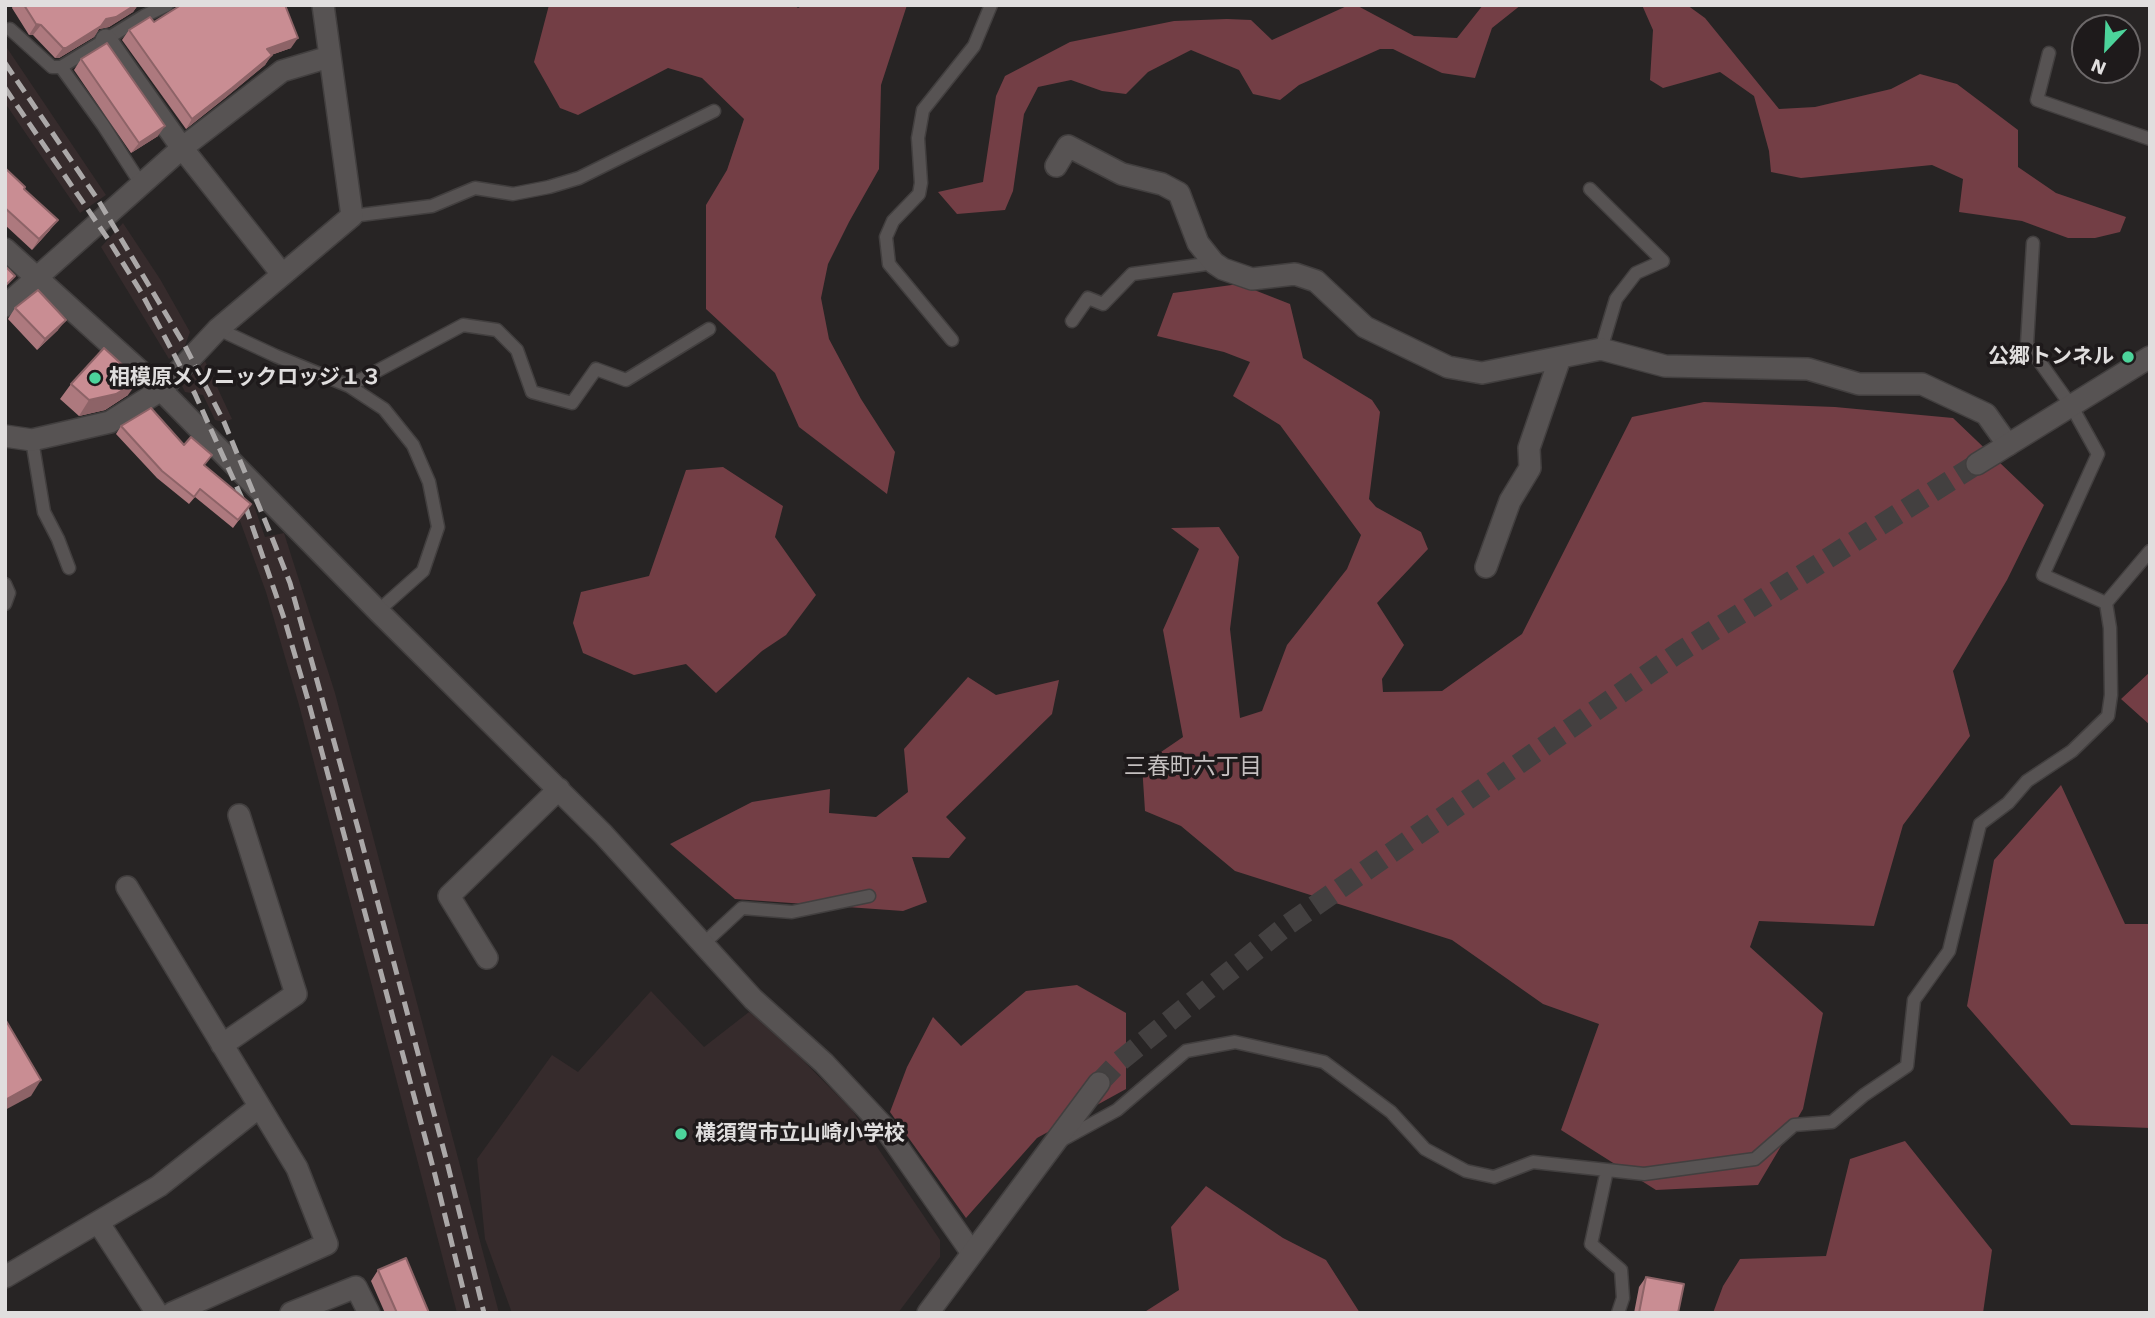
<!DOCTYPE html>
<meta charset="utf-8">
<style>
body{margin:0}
#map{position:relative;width:2155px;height:1318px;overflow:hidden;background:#272424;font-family:"Work Sans",sans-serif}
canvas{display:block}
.frame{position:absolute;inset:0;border:7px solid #e0dede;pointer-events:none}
.north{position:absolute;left:2071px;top:14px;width:70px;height:70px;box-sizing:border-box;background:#1e1a1b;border:2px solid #6c6869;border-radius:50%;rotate:203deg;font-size:19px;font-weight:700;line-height:28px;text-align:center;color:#e0dede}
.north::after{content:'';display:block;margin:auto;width:24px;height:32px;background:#4cd49b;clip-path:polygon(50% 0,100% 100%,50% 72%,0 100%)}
</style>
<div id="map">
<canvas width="2155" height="1318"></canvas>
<div class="frame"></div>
<div class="north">N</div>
</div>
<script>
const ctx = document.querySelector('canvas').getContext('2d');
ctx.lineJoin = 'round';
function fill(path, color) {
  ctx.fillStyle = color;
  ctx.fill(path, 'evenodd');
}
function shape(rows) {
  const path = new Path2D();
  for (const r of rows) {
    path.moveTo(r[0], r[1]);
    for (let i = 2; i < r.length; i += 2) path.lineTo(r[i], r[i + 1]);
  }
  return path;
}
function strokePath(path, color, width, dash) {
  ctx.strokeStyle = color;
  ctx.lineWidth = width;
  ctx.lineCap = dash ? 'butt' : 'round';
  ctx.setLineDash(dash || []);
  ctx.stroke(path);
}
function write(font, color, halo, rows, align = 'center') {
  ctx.font = font + ' "Work Sans","Noto Sans JP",sans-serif';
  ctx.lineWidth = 7;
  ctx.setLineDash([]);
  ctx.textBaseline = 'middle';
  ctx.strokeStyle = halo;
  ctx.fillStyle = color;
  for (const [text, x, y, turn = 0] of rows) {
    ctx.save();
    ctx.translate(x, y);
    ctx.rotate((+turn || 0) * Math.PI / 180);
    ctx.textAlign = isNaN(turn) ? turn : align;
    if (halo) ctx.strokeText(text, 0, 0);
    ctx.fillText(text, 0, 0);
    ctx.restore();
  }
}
fill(shape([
 [5,45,106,195,80,213,5,103],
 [123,223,160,279,190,332,185,346,169,359,101,247],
 [205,361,232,419,224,422,215,420,203,395,185,392,182,386],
 [253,503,265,537,284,533,335,693,499,1313,457,1313,299,705,266,592,236,510],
 [651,991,704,1047,749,1012,768,1025,852,1110,940,1240,940,1257,898,1313,512,1313,485,1239,477,1159,552,1055,578,1072]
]), '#362b2c');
fill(shape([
 [549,5,794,5,798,8,803,5,907,5,881,85,879,169,849,222,828,264,821,298,829,339,861,399,895,452,887,494,799,427,775,373,706,309,706,205,727,170,744,119,702,78,668,68,578,115,560,108,534,62],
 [1349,5,1356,5,1414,36,1457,38,1483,5,1521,5,1492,28,1475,78,1442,73,1393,49,1380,49,1299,85,1280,100,1253,94,1239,70,1191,50,1148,72,1126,94,1102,91,1071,80,1038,87,1024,114,1013,191,1005,210,957,214,938,192,983,182,996,96,1005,76,1070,42,1174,21,1227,19,1251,20,1272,40],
 [1642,5,1687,5,1705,18,1779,109,1815,107,1891,89,1920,74,1957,84,2018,130,2018,167,2056,193,2126,217,2120,232,2095,238,2068,238,2022,221,1959,212,1963,179,1932,165,1801,178,1771,172,1769,151,1754,96,1720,72,1663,88,1650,80,1653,30],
 [1239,284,1290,304,1303,358,1372,400,1380,412,1369,499,1376,507,1421,532,1428,549,1377,603,1404,645,1382,679,1383,692,1442,691,1522,634,1632,417,1704,402,1835,407,1953,418,2044,505,2007,580,1953,671,1970,736,1903,825,1874,926,1759,921,1750,947,1823,1013,1803,1109,1758,1185,1656,1190,1561,1130,1599,1024,1543,1004,1452,940,1235,871,1181,826,1145,811,1142,765,1183,737,1163,630,1199,549,1171,528,1219,527,1239,557,1230,629,1240,718,1262,711,1287,645,1347,569,1361,535,1280,425,1233,396,1250,362,1224,352,1157,336,1173,293],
 [723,467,783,506,775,537,816,595,786,635,762,651,716,693,686,664,634,675,583,653,573,623,581,592,649,576,686,470],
 [2150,672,2150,725,2121,699],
 [968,677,996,695,1059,680,1052,714,946,817,966,838,949,858,912,857,927,902,903,911,735,899,670,844,752,802,830,789,829,813,876,817,908,792,904,749],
 [2061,785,2125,924,2150,924,2150,1128,2071,1125,1967,1006,1994,860],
 [1077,985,1126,1013,1126,1089,1037,1138,966,1218,890,1112,907,1067,933,1017,961,1046,1026,991],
 [1905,1141,1992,1250,1983,1313,1713,1313,1723,1286,1740,1259,1826,1256,1850,1159],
 [1206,1186,1283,1238,1326,1260,1360,1313,1143,1313,1179,1290,1171,1227]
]), '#733e45');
strokePath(shape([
 [1099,1083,1120,1061,1286,926,1678,653,1977,464]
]), '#434040', 21, [21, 10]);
const service = shape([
 [10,29,52,67,61,67,103,125,141,184],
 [2049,53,2037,100,2150,139],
 [61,67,144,16,167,5],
 [1590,189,1663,261,1636,273,1616,299,1601,349],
 [352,216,432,206,475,188,513,194,549,187,579,178,714,111],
 [2033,243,2027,344,2072,407,2098,454,2043,575,2106,603],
 [1072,321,1088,298,1103,304,1132,274,1214,263],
 [218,329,276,356,349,386,384,409,413,445,429,482,438,527,423,571,378,611],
 [952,340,889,264,886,237,893,221,919,194,921,183,918,138,923,110,974,46,991,5],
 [349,386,463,325,497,330,517,350,532,392,572,403,596,369,626,380,709,329],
 [32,440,44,512,58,539,69,568],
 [5,584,9,593,5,604],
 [702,945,742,908,792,912,869,896],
 [1062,1140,1117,1110,1186,1051,1235,1042,1324,1062,1391,1112,1425,1149,1466,1171,1494,1177,1533,1162,1644,1174,1755,1159,1794,1125,1832,1122,1864,1095,1907,1066,1914,1000,1949,951,1980,824,2008,803,2027,781,2072,751,2108,716,2111,695,2110,628,2106,603,2150,551],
 [1607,1170,1591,1244,1621,1270,1623,1298,1618,1313]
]);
const minor = shape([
 [106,40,182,148,282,274],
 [1056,166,1068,146,1122,174,1162,184,1179,193,1198,243,1214,263,1223,269,1252,279,1295,274,1316,281,1365,327,1448,367,1482,373,1601,349,1665,366,1808,369,1859,384,1922,384,1986,414,2008,445],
 [5,249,161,390,378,611,603,834,753,999,824,1063,884,1127,972,1253],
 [5,306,182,148,282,71,329,57],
 [5,436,32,440,110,422,161,390,218,329,352,216,323,5],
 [1486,567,1510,501,1530,468,1529,448,1560,358],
 [127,887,297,1168,327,1244,172,1313],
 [487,958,449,896,559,789],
 [222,1045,296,994,239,815],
 [98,1222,157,1313],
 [5,1277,159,1186,259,1107],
 [291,1313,356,1287,369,1313]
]);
const tertiary = shape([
 [1977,464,2150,357],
 [928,1313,1099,1083]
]);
strokePath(service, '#423f3f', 15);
strokePath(minor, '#423f3f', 24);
strokePath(tertiary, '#423f3f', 24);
strokePath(service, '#575353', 12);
strokePath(minor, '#575353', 21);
strokePath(tertiary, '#575353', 21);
strokePath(shape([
 [5,63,98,200,185,346,224,422,271,535,290,583,359,832,448,1166,484,1313],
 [5,88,108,239,141,292,195,394,245,505,285,621,308,700,434,1171,469,1313]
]), '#aba8a8', 5, [14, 7]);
fill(shape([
 [13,5,138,5,133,12,109,27,99,29,94,37,59,58,55,58,33,35,29,35,12,8],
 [154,22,291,48,271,55,265,65,225,98,186,129,122,40,129,30],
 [81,59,158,136,131,153,74,70],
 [5,168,24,189,50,230,32,250,5,225],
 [15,308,58,330,37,350,8,319],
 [71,384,128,395,105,410,79,416,60,399],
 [121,426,204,466,251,504,233,528,195,497,189,504,157,478,116,434],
 [378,1270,429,1313,385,1313,371,1281],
 [1646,1277,1678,1313,1634,1313,1639,1287]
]), '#ad797e');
fill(shape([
 [135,5,138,5,133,12,109,27,99,29,94,37,59,58,55,58,63,48,106,19],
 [36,24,41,25,33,35,29,35],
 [298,38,291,48,260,59,267,49],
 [272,55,265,65,225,98,186,129,192,119],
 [165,126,158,136,131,153,139,143],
 [58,220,50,230,32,250,39,239],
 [66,320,58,330,37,350,45,339],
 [139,380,128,395,105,410,79,416,89,400],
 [41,1080,31,1096,5,1110,5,1100]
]), '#8d6367');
const building = shape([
 [24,5,135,5,116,17,106,19,101,26,66,48,63,48,41,25,36,24,24,5],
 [181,5,285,5,298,38,267,49,272,55,232,88,192,119,129,30,150,17,154,22,181,5],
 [107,43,165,126,139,143,81,59,107,43],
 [5,168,25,187,24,189,58,220,39,239,5,208,5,168],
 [5,266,15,276,5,286,5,266],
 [38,290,66,320,45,339,15,308,38,290],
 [104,348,139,380,116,394,89,400,71,384,104,348],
 [151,408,184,445,191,437,212,455,204,465,251,504,238,520,200,489,194,497,162,471,121,426,151,408],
 [5,1019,41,1080,5,1100,5,1019],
 [406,1258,429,1313,397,1313,378,1270,406,1258],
 [1646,1277,1684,1284,1678,1313,1639,1313,1646,1277]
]);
fill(building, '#c98d93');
strokePath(building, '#8d6367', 2);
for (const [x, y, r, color] of [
 [2128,357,7,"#4cd49b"],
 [95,378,7,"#4cd49b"],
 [681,1134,7,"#4cd49b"]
]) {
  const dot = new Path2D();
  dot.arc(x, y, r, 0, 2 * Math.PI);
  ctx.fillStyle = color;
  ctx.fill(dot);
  strokePath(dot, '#1e1a1b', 2.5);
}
write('bold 21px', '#e0dede', '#1e1a1b', [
 ["公郷トンネル",2114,357,"right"],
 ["相模原メソニックロッジ１３",109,378],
 ["横須賀市立山崎小学校",695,1134]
], 'left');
write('23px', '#c4bfbf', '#1e1a1b', [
 ["三春町六丁目",1193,767]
]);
</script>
